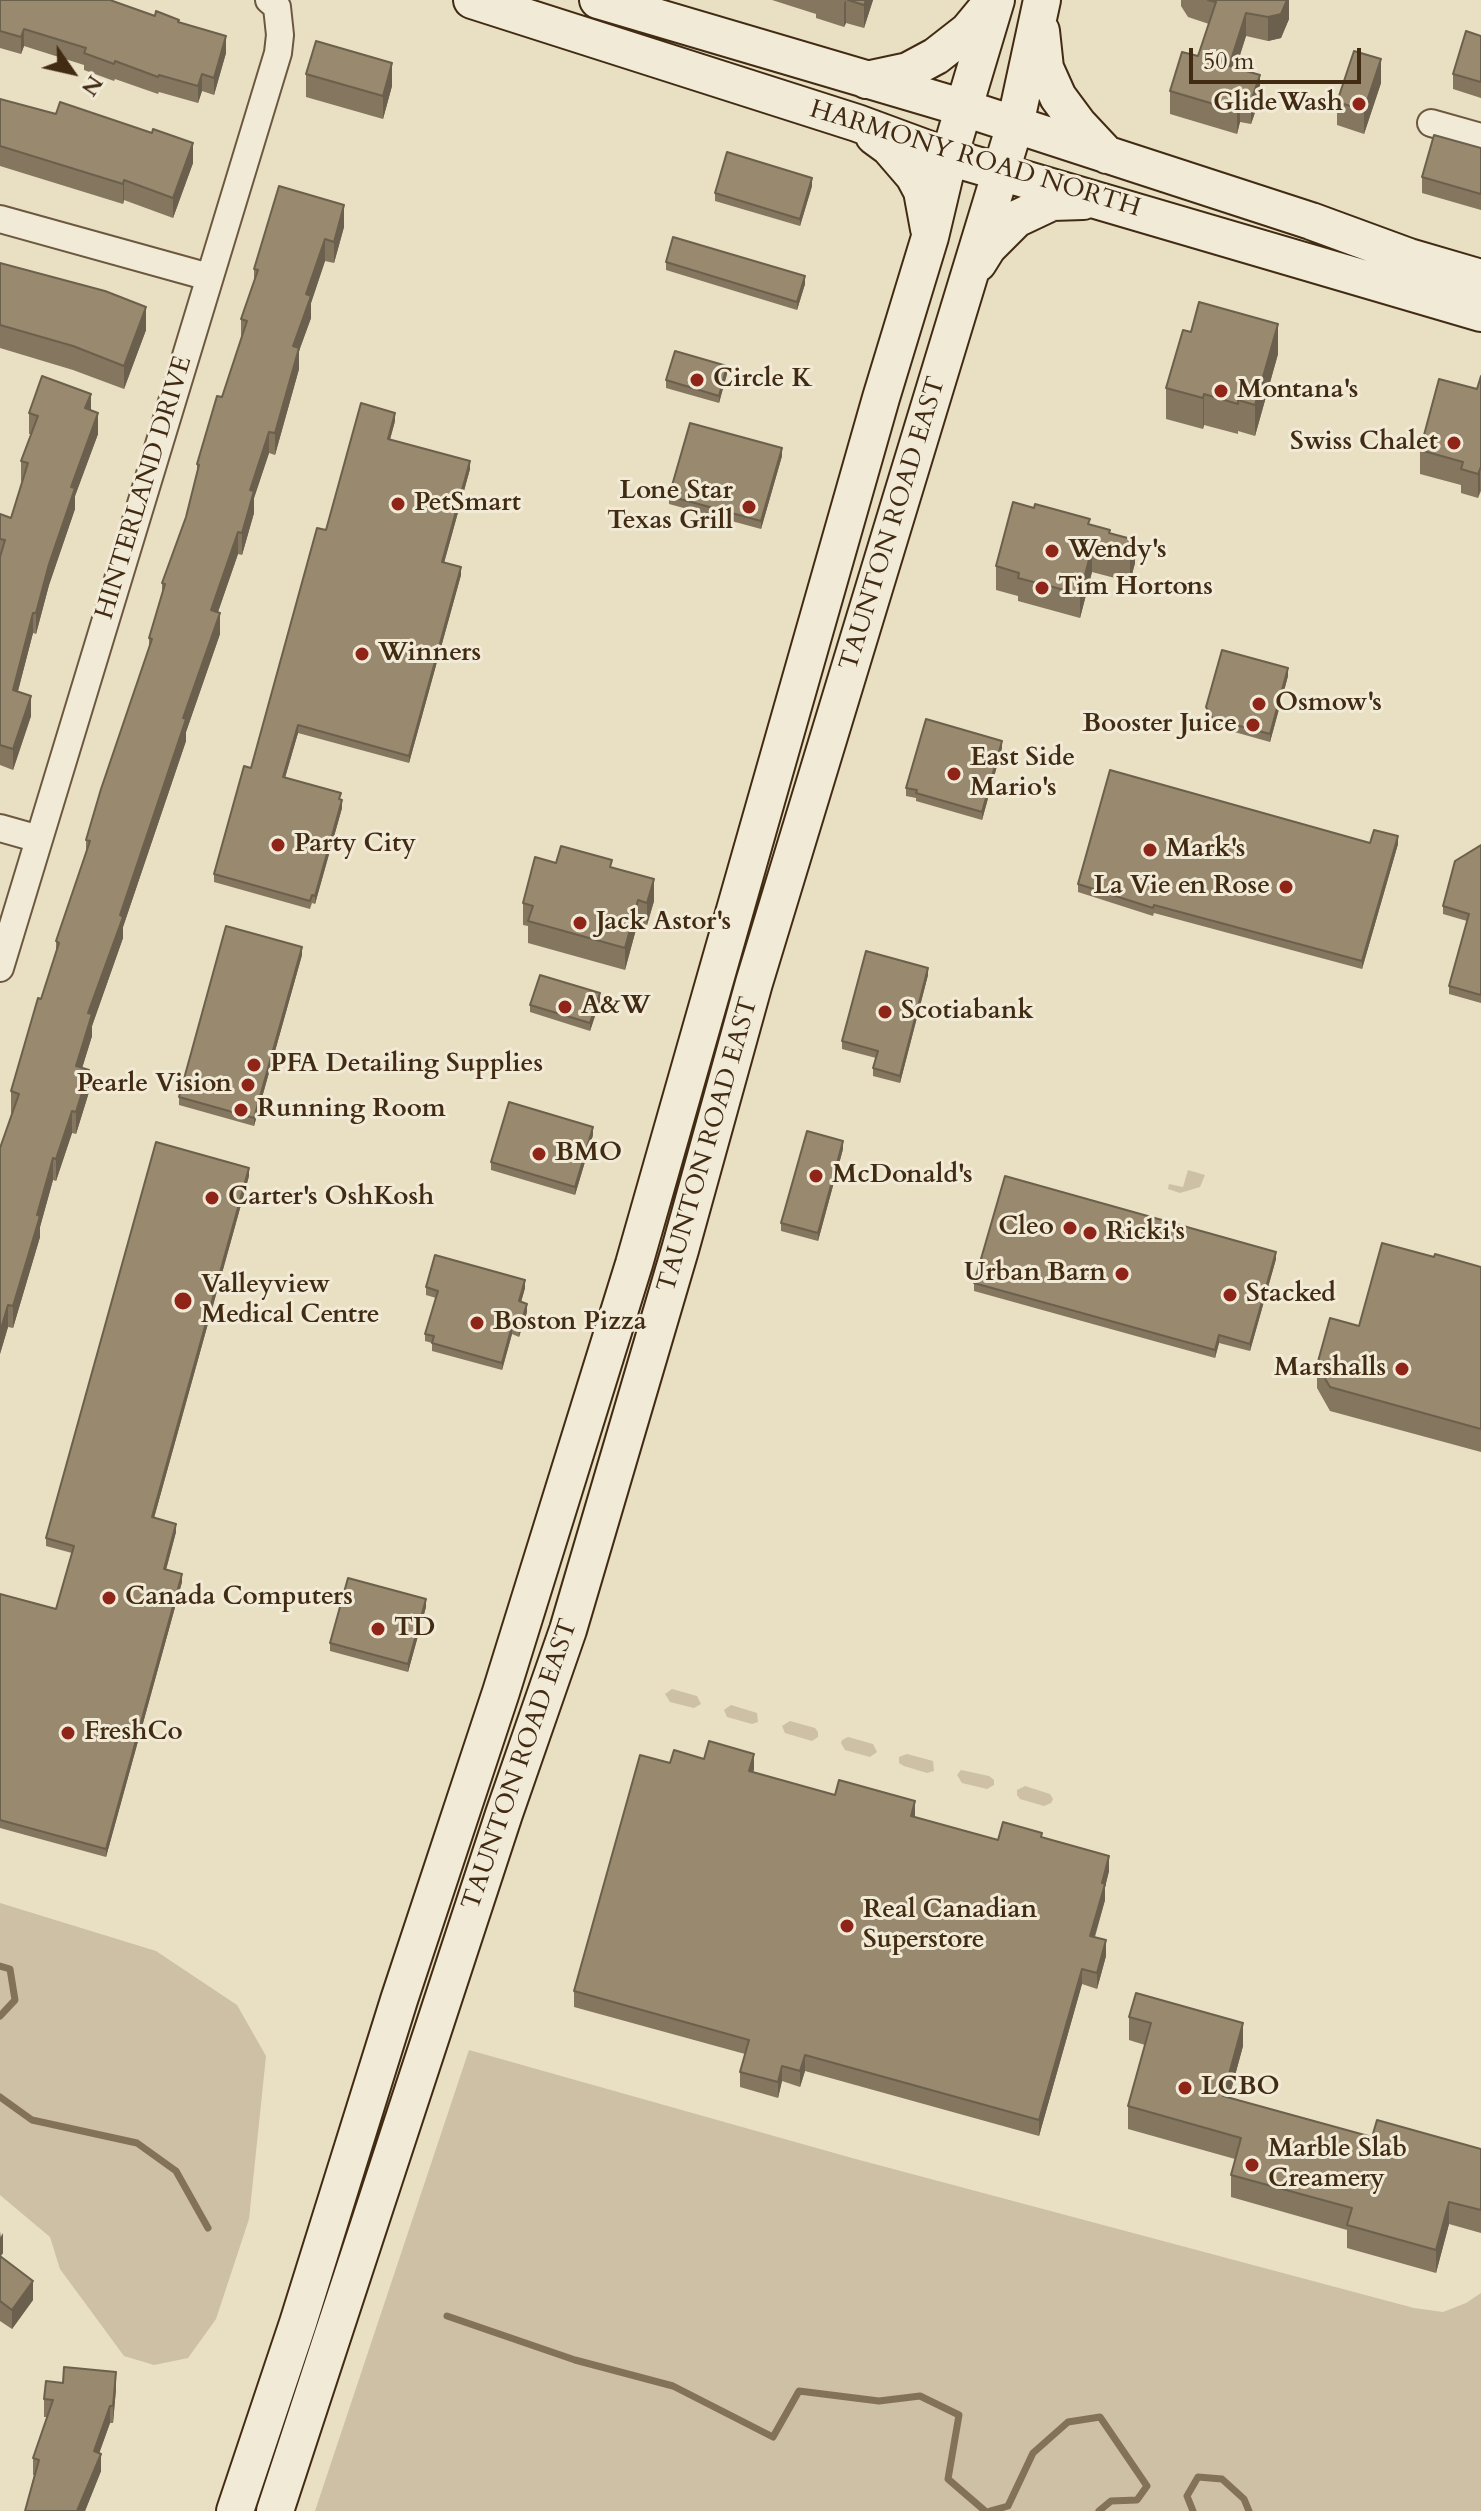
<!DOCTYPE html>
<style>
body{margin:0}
#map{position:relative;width:1481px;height:2511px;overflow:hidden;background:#e9dfc2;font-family:Cardo,serif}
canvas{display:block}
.north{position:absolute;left:32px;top:32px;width:80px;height:80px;-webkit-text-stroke:6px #f1ead7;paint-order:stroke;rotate:124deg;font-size:22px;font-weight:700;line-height:32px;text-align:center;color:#422b13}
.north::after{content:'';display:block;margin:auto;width:28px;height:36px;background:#422b13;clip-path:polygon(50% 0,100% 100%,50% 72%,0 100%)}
.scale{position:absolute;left:1189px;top:48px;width:172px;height:36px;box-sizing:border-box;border:4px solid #422b13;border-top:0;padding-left:10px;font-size:24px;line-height:28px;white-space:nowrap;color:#422b13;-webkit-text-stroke:6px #f1ead7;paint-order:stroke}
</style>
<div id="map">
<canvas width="1481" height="2511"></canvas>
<div class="north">N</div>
<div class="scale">50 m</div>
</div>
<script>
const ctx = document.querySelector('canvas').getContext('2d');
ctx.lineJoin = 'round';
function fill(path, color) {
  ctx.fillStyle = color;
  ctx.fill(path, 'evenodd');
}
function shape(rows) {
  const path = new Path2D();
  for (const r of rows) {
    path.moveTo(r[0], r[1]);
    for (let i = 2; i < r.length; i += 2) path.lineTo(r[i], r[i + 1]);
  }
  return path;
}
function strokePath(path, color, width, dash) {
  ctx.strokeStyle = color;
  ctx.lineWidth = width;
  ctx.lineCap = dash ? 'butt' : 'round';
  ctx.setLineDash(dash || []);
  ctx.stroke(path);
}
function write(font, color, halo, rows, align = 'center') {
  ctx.font = font + ' Cardo,serif';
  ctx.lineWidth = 6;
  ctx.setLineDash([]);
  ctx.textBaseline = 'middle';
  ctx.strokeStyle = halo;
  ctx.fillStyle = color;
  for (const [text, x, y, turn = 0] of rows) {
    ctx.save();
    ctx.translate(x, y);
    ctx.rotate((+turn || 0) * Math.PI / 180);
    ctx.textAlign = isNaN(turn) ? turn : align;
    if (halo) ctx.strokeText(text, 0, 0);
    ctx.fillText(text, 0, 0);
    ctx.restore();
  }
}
fill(shape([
 [1188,1170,1205,1175,1200,1187,1180,1193,1168,1189,1169,1184,1183,1187],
 [672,1689,697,1696,701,1704,694,1708,670,1702,665,1694],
 [731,1705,757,1713,758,1722,752,1724,727,1717,724,1710],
 [790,1721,815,1728,818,1732,818,1737,812,1741,785,1733,782,1726],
 [848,1737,873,1744,877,1752,870,1757,845,1750,841,1743,842,1740],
 [907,1754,933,1761,934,1771,927,1773,904,1766,899,1763,899,1757],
 [961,1770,989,1776,994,1780,994,1785,987,1789,962,1783,957,1775],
 [1025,1786,1050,1794,1053,1799,1051,1803,1044,1806,1020,1799,1017,1795,1017,1790],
 [0,1903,156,1951,237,2005,266,2056,249,2219,216,2319,188,2358,154,2365,124,2356,60,2269,50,2237,0,2195],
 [469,2050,852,2158,1414,2308,1443,2312,1466,2303,1481,2293,1481,2511,315,2511]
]), '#cdc0a4');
strokePath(shape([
 [0,1966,10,1969,15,2000,0,2016],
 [0,2097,32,2120,137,2143,176,2171,208,2228],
 [447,2316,575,2360,673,2386,773,2437,799,2391,879,2401,920,2396,959,2415,948,2479,985,2511],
 [990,2511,1008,2506,1033,2453,1068,2422,1100,2417,1147,2486,1137,2500,1111,2501,1099,2511],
 [1193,2511,1187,2496,1198,2477,1222,2479,1244,2499,1249,2511]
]), '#847258', 7);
const street = shape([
 [1431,123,1481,137],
 [0,219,209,277],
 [0,828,39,839],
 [0,968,278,53,280,35,277,7,269,0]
]);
const secondary = shape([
 [472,0,857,123,949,157,1481,313],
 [598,0,964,108,1311,221,1409,257,1481,278],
 [1041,31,1045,68,1058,97,1078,124,1107,155],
 [866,80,908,71,936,56,968,31,992,2],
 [874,136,889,147,914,176,922,191,929,229],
 [978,263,988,247,1016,219,1052,202,1083,201],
 [235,2511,298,2323,399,2000,501,1692,634,1264,881,398,930,237,949,157,996,0],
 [275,2511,504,1814,568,1630,680,1250,754,983,1015,125,1042,0]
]);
strokePath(street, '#6c583f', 30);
strokePath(secondary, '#422b13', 40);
strokePath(street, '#f1ead7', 26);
strokePath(secondary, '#f1ead7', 36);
fill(shape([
 [0,0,155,16,179,23,226,53,214,95,202,91,198,103,159,92,158,94,115,79,114,81,84,70,84,65,24,46,21,54,0,48],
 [772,0,873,0,864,28,846,23,844,27,816,18,816,14],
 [1181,0,1289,0,1289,19,1281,38,1268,41,1246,36,1236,68,1260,98,1251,124,1240,122,1237,134,1170,114,1170,91,1198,56,1209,24,1188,17,1181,6],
 [1481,36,1481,98,1453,89,1453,74],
 [306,74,392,86,383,119,306,97],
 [1381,83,1364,134,1337,125,1337,102],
 [0,99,193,163,173,218,124,200,123,204,0,166],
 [1481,148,1481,210,1422,193,1422,177],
 [812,186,800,226,715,201,715,193],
 [344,227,334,263,325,261,311,303,311,318,299,351,299,369,275,455,269,453,254,498,254,513,242,555,238,554,218,612,220,634,186,732,186,741,123,927,123,938,92,1026,92,1036,82,1068,89,1092,76,1134,72,1133,56,1181,53,1180,40,1227,40,1237,13,1328,8,1327,0,1354,12,1113,11,1113,11,1091,56,954,56,941,86,852,86,840,149,647,149,638,162,596,162,583,186,517,197,474,197,464,222,397,241,338,241,319,254,283,254,269],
 [666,262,805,284,797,310,666,270],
 [0,263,146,330,124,389,73,370,0,348],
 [1278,354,1255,436,1238,431,1238,434,1204,425,1203,429,1166,419,1166,388],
 [727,374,719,403,666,388,666,380],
 [1481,376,1481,491,1478,498,1461,493,1461,485,1420,474,1420,450,1477,389],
 [91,410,98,434,75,496,75,509,49,585,36,634,33,633,18,691,31,716,13,770,0,765,0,514,11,518,22,482,21,481,21,461,31,434,29,434,29,413],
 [395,421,390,439,470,469,444,563,461,575,409,763,298,733,285,777,341,799,342,808,315,904,312,903,310,909,214,882,214,874,251,768,326,530],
 [782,456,761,529,669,504,669,496],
 [1090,524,1110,533,1135,563,1130,582,1092,572,1080,618,1018,601,1018,596,996,590,996,566],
 [1288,676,1270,742,1213,726,1206,715,1206,707],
 [1002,748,982,820,916,801,916,798,906,796,906,788],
 [1370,843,1398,844,1362,969,1154,913,1153,916,1078,892,1078,884],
 [1481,845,1481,1003,1449,994,1449,986,1467,921,1443,914,1443,906],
 [556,863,612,868,654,901,647,925,638,922,625,970,528,943,528,926,523,925,523,903],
 [302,955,254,1126,179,1105,179,1097],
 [928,975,900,1083,873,1076,873,1068,876,1058,842,1049,842,1041],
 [600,1001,590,1031,530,1012,530,1005],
 [593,1135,575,1195,491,1170,491,1162],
 [843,1149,818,1241,781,1231,781,1223],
 [249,1176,154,1518,176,1532,166,1570,182,1582,106,1857,0,1828,0,1594,56,1609,72,1553,46,1546,46,1538],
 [1276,1259,1250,1351,1219,1343,1215,1358,974,1291,974,1283],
 [1481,1267,1481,1452,1330,1411,1317,1388,1317,1365,1359,1326],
 [426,1287,525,1288,521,1302,527,1312,519,1337,512,1334,502,1370,432,1351,432,1343,425,1341,425,1334,436,1298,426,1295],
 [426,1607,408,1672,330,1651,330,1643],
 [704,1759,754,1769,753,1772,998,1840,1042,1837,1109,1871,1105,1887,1105,1900,1095,1937,1106,1956,1097,1989,1082,1984,1039,2136,805,2071,800,2087,782,2081,778,2098,740,2087,740,2072,745,2054,574,2007,574,1991,670,1763],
 [1129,2017,1243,2046,1229,2098,1372,2137,1481,2149,1481,2233,1449,2224,1436,2273,1347,2248,1347,2230,1231,2197,1231,2175,1235,2159,1128,2129,1128,2106,1145,2045,1129,2040],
 [0,2231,3,2253,0,2257,33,2300,12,2329,0,2321],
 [116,2389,113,2423,110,2423,99,2453,101,2471,85,2511,25,2511,34,2475,33,2475,33,2458,47,2417,44,2417,44,2399]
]), '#84765f');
fill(shape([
 [846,0,846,23,844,27,844,3],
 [866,0,873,0,864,28,864,5],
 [1287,0,1289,0,1289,19,1281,38,1268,41,1268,17],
 [1246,13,1246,36,1229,89,1229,66],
 [24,29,24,46,21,54,21,37],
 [226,36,226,53,214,95,214,78],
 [1381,59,1381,83,1364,134,1364,110],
 [392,63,392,86,383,119,383,96],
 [202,74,202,91,198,103,198,86],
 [1260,75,1260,98,1251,124,1251,101],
 [1240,99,1240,122,1237,134,1237,111],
 [193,143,193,163,173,218,173,198],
 [812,178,812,186,800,226,800,219],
 [124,180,124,200,123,204,123,184],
 [344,205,344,227,334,263,334,242],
 [325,239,325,261,311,303,311,318,299,351,299,369,275,455,275,433,293,346,306,294],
 [805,276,805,284,797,310,797,302],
 [146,307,146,330,124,389,124,366],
 [1278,324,1278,354,1255,436,1255,405],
 [727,366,727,374,719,403,719,396],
 [91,394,91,415,85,408],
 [1204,394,1204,425,1203,429,1203,398],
 [98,413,98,434,75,496,75,509,49,585,36,634,36,613,71,487],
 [395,413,395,421,388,447,388,439],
 [269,432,269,453,254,498,254,513,242,555,242,533,250,490],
 [782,448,782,456,761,529,761,521],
 [470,461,470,469,442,570,442,562],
 [1480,467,1480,490,1478,498,1478,474],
 [238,532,238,554,211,632,211,610],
 [1135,540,1135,563,1130,582,1130,558],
 [1092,548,1092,572,1080,618,1080,594],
 [461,567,461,575,409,763,409,756],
 [33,613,33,633,13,710,13,690],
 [220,613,220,634,186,732,186,741,123,927,123,938,92,1026,92,1036,76,1088,76,1066,88,1013,183,718],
 [1288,668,1288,676,1270,742,1270,734],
 [31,696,31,716,13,770,13,749],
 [298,725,298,733,283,785,283,777],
 [1002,741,1002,748,982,820,982,812],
 [342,800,342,808,315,904,315,896],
 [1398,836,1398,844,1362,969,1362,961],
 [654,879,654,901,647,925,647,903],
 [638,900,638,922,625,970,625,948],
 [302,947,302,955,254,1126,254,1118],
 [928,968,928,975,900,1083,900,1076],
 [600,993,600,1001,590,1031,590,1023],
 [89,1070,89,1092,76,1134,76,1112],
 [72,1111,72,1133,56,1181,56,1159],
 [593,1127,593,1135,575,1195,575,1187],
 [843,1141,843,1149,818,1241,818,1233],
 [53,1158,53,1180,40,1227,40,1237,13,1328,13,1306],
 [249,1168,249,1176,152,1525,152,1517],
 [1276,1252,1276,1259,1250,1351,1250,1344],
 [525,1280,525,1288,519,1309,519,1301],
 [527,1304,527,1312,519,1337,519,1329],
 [8,1305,8,1327,0,1354,0,1332],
 [512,1326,512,1334,502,1370,502,1363],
 [1219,1335,1219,1343,1215,1358,1215,1350],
 [176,1524,176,1532,164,1577,164,1569],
 [182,1574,182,1582,106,1857,106,1849],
 [426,1599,426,1607,408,1672,408,1664],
 [754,1754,754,1769,749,1787,749,1771],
 [915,1801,915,1817,911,1816],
 [1109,1856,1109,1871,1105,1887,1105,1900,1090,1952,1090,1936,1102,1883],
 [1106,1940,1106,1956,1097,1989,1097,1973],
 [1082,1969,1082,1984,1039,2136,1039,2120],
 [1243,2023,1243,2046,1223,2119,1223,2096],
 [805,2055,805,2071,800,2087,800,2071],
 [782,2066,782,2081,778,2098,778,2082],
 [1449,2202,1449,2224,1436,2273,1436,2250],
 [3,2233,3,2253,0,2257,0,2238],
 [33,2281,33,2300,12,2329,12,2310],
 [116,2372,116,2389,113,2423,113,2406],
 [110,2406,110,2423,94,2468,94,2451],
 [101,2454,101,2471,85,2511,77,2511]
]), '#6b604d');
const building = shape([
 [0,0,110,0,155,16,156,11,179,20,178,22,226,36,214,78,202,74,198,86,159,75,158,77,115,61,114,64,84,53,86,48,24,29,21,37,0,31,0,0],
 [848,0,866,0,864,5,848,0],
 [1208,0,1287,0,1281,14,1268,17,1246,13,1229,66,1260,75,1251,101,1240,99,1237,111,1170,91,1182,52,1198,56,1216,2,1208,0],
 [1466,31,1481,36,1481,82,1453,74,1466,31],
 [316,41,392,63,383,96,306,74,316,41],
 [1354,51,1381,59,1364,110,1337,102,1354,51],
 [0,99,56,114,60,102,152,133,153,129,193,143,173,198,124,180,123,184,0,146,0,99],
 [1434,135,1481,148,1481,194,1422,177,1434,135],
 [727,152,812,178,800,219,715,193,727,152],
 [279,186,344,205,334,242,325,239,306,294,311,296,293,346,299,348,275,433,269,432,250,490,254,491,242,533,238,532,211,610,220,613,183,718,186,719,120,915,123,917,88,1013,92,1014,76,1066,89,1070,76,1112,72,1111,56,1159,53,1158,37,1215,40,1216,13,1306,8,1305,0,1332,0,1148,19,1094,11,1091,38,998,41,999,59,943,56,941,90,841,86,840,101,789,152,639,149,638,165,584,162,583,186,517,199,465,197,464,217,396,222,397,247,321,241,319,258,270,254,269,279,186],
 [673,237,805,276,797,302,666,262,673,237],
 [0,263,105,291,146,307,124,366,73,346,0,325,0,263],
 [1199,302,1278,324,1255,405,1238,400,1238,404,1204,394,1203,398,1166,388,1183,330,1191,332,1199,302],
 [675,351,727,366,719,396,666,380,675,351],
 [42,376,91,394,85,408,98,413,71,487,75,488,49,564,36,613,33,613,13,690,31,696,13,749,0,745,0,557,5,540,0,539,0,514,11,518,28,463,21,461,38,416,29,413,42,376],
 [1481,376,1481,467,1478,474,1461,469,1463,462,1420,450,1439,379,1477,389,1481,376],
 [361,403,395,413,388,439,470,461,442,562,461,567,409,756,298,725,283,777,341,793,339,799,342,800,315,896,312,895,310,901,214,874,244,766,251,768,317,528,326,530,361,403],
 [690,423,782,448,761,521,669,496,690,423],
 [1013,502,1034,508,1035,504,1090,519,1088,524,1110,530,1109,533,1135,540,1130,558,1092,548,1080,594,1018,578,1019,573,996,566,1013,502],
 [1222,650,1288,668,1270,734,1213,719,1206,707,1222,650],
 [926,719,1002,741,982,812,916,793,917,790,906,788,926,719],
 [1110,770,1370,843,1374,830,1398,836,1362,961,1154,905,1153,908,1078,884,1110,770],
 [1481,845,1481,995,1449,986,1469,914,1443,906,1455,861,1481,845],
 [561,846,612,860,610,867,654,879,647,903,638,900,625,948,528,921,533,906,523,903,535,857,556,863,561,846],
 [226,926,302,947,254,1118,179,1097,226,926],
 [866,951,928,968,900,1076,873,1068,878,1051,842,1041,866,951],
 [540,975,600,993,590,1023,530,1005,540,975],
 [509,1102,593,1127,575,1187,491,1162,509,1102],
 [807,1131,843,1141,818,1233,781,1223,807,1131],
 [156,1142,249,1168,152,1517,176,1524,164,1569,182,1574,106,1849,0,1820,0,1594,56,1609,74,1546,46,1538,156,1142],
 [1005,1176,1276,1252,1250,1344,1219,1335,1215,1350,974,1283,1005,1176],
 [1382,1243,1434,1257,1435,1254,1481,1267,1481,1429,1330,1387,1317,1365,1330,1318,1359,1326,1382,1243],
 [435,1255,525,1280,519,1301,527,1304,519,1329,512,1326,502,1363,432,1343,434,1336,425,1334,438,1291,426,1287,435,1255],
 [348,1578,426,1599,408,1664,330,1643,348,1578],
 [709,1741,754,1754,749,1771,835,1795,839,1780,915,1801,911,1816,998,1840,1003,1822,1042,1833,1041,1837,1109,1856,1102,1883,1105,1884,1090,1936,1106,1940,1097,1973,1082,1969,1039,2120,805,2055,800,2071,782,2066,778,2082,740,2072,749,2040,574,1991,640,1755,670,1763,674,1750,704,1759,709,1741],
 [1136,1993,1243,2023,1223,2096,1372,2137,1377,2120,1481,2149,1481,2210,1449,2202,1436,2250,1347,2225,1352,2208,1231,2175,1241,2138,1128,2106,1151,2023,1129,2017,1136,1993],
 [0,2256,33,2281,12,2310,0,2301,0,2256],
 [64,2367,116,2372,113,2406,110,2406,94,2451,101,2454,77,2511,25,2511,39,2460,33,2458,53,2400,44,2399,46,2381,63,2383,64,2367]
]);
fill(building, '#99896e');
strokePath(building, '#6b604d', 2);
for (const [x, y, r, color] of [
 [1359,104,8,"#8f2418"],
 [697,380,8,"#8f2418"],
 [1221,391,8,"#8f2418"],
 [1454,443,8,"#8f2418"],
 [398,504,8,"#8f2418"],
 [749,507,8,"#8f2418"],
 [1052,551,8,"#8f2418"],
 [1042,588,8,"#8f2418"],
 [362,654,8,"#8f2418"],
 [1259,704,8,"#8f2418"],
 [1253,725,8,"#8f2418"],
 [954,774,8,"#8f2418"],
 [278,845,8,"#8f2418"],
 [1150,850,8,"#8f2418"],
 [1286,887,8,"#8f2418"],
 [580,923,8,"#8f2418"],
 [565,1007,8,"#8f2418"],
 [885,1012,8,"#8f2418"],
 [254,1065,8,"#8f2418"],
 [248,1085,8,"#8f2418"],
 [241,1110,8,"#8f2418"],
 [539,1154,8,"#8f2418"],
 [816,1176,8,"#8f2418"],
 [212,1198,8,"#8f2418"],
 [1070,1228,8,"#8f2418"],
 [1090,1233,8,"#8f2418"],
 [1122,1274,8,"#8f2418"],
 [1230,1295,8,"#8f2418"],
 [183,1301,10,"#8f2418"],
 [477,1323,8,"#8f2418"],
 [1402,1369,8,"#8f2418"],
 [109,1598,8,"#8f2418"],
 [378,1629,8,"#8f2418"],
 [68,1733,8,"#8f2418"],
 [847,1926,8,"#8f2418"],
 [1185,2088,8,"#8f2418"],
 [1252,2165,8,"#8f2418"]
]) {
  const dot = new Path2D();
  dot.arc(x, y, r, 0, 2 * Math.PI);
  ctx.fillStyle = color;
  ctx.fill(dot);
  strokePath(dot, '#f1ead7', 3);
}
write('bold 26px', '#422b13', '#f1ead7', [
 ["GlideWash",1343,104,"right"],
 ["Circle K",713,380],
 ["Montana's",1237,391],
 ["Swiss Chalet",1438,443,"right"],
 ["Lone Star",733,492,"right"],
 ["Texas Grill",733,522,"right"],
 ["PetSmart",414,504],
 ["Wendy's",1068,551],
 ["Tim Hortons",1058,588],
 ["Winners",378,654],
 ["Osmow's",1275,704],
 ["Booster Juice",1237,725,"right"],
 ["East Side",970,759],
 ["Mario's",970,789],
 ["Party City",294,845],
 ["Mark's",1166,850],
 ["La Vie en Rose",1270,887,"right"],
 ["Jack Astor's",596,923],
 ["A&W",581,1007],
 ["Scotiabank",901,1012],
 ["PFA Detailing Supplies",270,1065],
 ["Pearle Vision",232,1085,"right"],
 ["Running Room",257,1110],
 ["BMO",555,1154],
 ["McDonald's",832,1176],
 ["Carter's OshKosh",228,1198],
 ["Cleo",1054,1228,"right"],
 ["Ricki's",1106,1233],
 ["Urban Barn",1106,1274,"right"],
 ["Valleyview",201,1286],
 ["Medical Centre",201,1316],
 ["Stacked",1246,1295],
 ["Boston Pizza",493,1323],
 ["Marshalls",1386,1369,"right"],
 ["Canada Computers",125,1598],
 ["TD",394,1629],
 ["FreshCo",84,1733],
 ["Real Canadian",863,1911],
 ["Superstore",863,1941],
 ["LCBO",1201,2088],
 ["Marble Slab",1268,2150],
 ["Creamery",1268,2180]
], 'left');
write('26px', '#422b13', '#f1ead7', [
 ["HARMONY ROAD NORTH",975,160,17],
 ["HINTERLAND DRIVE",145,488,-73],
 ["TAUNTON ROAD EAST",894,524,-73],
 ["TAUNTON ROAD EAST",709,1145,-74],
 ["TAUNTON ROAD EAST",521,1765,-71]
]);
</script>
